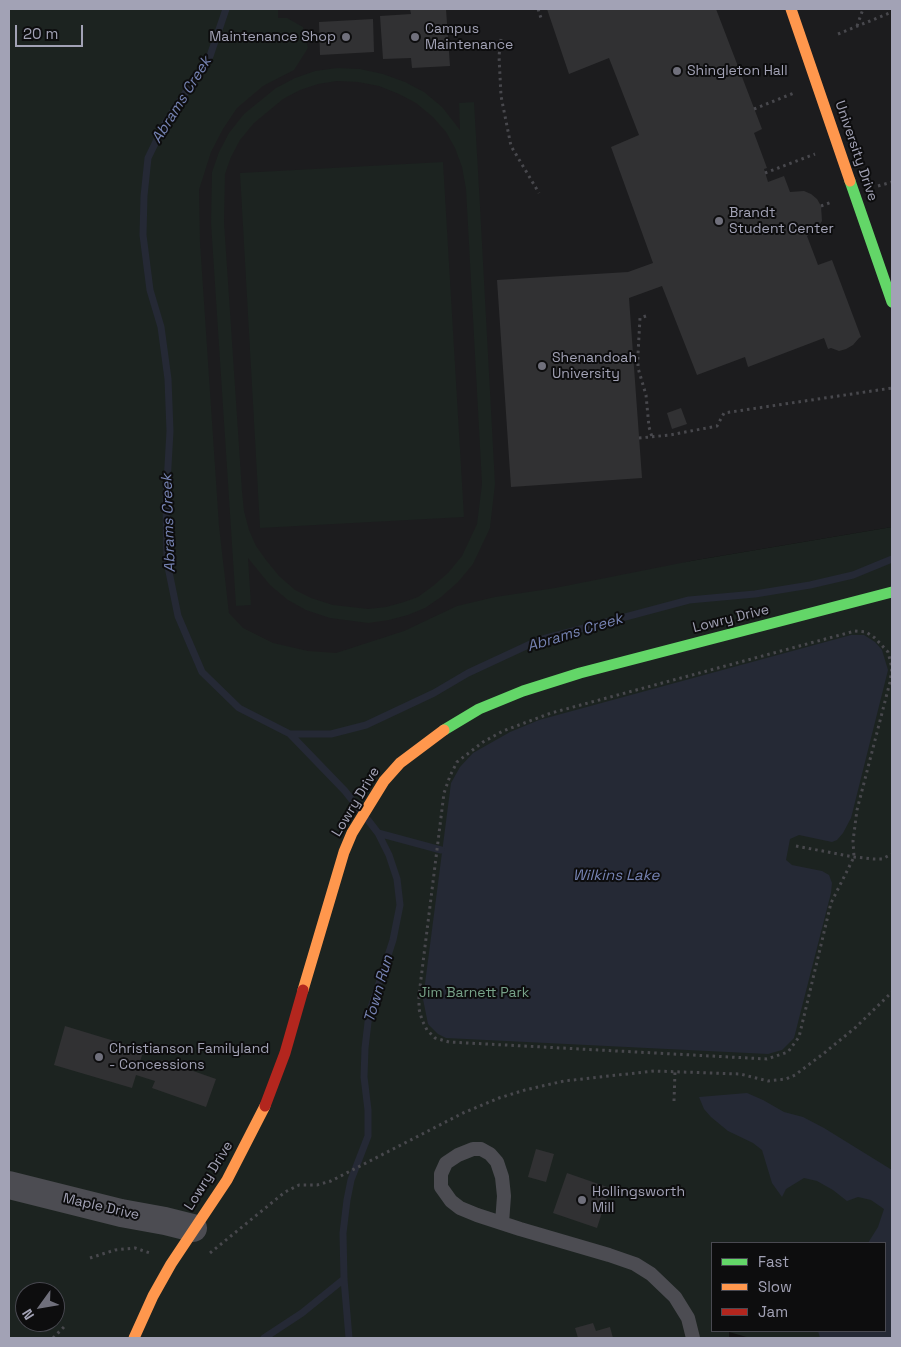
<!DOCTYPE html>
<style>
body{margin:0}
#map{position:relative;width:901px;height:1347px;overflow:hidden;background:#121212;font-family:"Space Grotesk",sans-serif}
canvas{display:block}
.frame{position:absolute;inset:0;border:10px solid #a2a2b5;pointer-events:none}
.legend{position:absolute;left:711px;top:1242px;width:175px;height:90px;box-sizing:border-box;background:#0d0d0e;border:1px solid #494951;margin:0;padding:6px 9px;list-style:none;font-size:15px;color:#a2a2b5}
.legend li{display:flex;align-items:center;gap:10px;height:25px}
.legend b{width:25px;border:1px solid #494951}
.north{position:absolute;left:15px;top:1282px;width:50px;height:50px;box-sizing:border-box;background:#0d0d0e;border:1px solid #494951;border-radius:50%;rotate:238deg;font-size:14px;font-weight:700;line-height:20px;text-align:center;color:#a2a2b5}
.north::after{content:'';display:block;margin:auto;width:18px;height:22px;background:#70707c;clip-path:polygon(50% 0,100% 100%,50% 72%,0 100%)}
.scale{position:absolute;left:15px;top:25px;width:68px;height:22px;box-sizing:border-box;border:2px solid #a2a2b5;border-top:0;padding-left:6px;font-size:15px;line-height:18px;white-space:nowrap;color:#a2a2b5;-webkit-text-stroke:4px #0d0d0e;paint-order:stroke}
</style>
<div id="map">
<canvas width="901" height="1347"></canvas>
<div class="frame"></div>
<ul class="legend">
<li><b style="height:6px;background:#63d668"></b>Fast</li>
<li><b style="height:6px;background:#ff974d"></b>Slow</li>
<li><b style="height:6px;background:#b3261e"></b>Jam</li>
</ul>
<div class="north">N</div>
<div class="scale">20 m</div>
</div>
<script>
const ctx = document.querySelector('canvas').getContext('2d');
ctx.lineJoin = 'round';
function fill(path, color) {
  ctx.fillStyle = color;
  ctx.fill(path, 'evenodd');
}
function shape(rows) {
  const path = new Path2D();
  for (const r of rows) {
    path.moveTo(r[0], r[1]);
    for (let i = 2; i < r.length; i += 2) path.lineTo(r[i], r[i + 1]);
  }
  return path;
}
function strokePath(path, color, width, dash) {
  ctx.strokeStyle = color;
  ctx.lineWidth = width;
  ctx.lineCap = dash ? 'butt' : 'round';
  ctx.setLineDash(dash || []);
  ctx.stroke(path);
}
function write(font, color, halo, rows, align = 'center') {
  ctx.font = font + ' "Space Grotesk",sans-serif';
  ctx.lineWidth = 4;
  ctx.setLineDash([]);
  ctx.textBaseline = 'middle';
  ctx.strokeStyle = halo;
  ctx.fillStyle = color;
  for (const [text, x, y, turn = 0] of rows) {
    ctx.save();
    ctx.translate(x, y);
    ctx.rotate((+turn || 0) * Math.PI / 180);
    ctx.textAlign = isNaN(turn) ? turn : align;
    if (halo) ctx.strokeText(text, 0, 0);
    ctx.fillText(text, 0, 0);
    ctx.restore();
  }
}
fill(shape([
 [278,9,892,9,892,527,691,561,414,646,218,678,179,172,278,33]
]), '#1c1c1e');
fill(shape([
 [9,9,278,9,278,18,287,18,303,27,308,48,294,70,263,86,237,108,223,129,211,152,199,190,200,242,219,526,229,613,243,628,273,643,308,651,336,653,404,631,457,606,495,597,555,588,691,561,892,527,892,1338,750,1338,729,1332,729,1338,9,1338],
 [712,1243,885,1243,885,1331,712,1331],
 [25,1292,55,1292,55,1322,25,1322],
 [337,68,360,69,383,74,405,82,424,92,442,107,460,130,459,103,474,102,479,188,495,484,490,528,473,564,458,582,441,597,425,608,408,615,389,620,368,623,330,618,306,610,288,600,270,585,248,558,251,605,236,606,211,223,212,172,219,152,229,133,244,114,276,88,295,78,315,71],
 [337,81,358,82,379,86,399,94,416,103,433,117,446,132,455,148,462,167,466,189,482,484,477,524,462,556,448,573,433,586,418,597,404,602,386,607,368,609,333,605,311,598,295,590,279,576,266,560,256,546,249,530,244,511,242,491,224,222,225,174,231,157,240,140,254,123,283,99,300,90,318,84],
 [443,162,464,517,260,528,240,173]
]), '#1c2320');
fill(shape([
 [851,635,864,635,875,642,882,650,888,670,851,818,843,833,837,840,832,842,799,835,790,839,786,860,792,865,822,871,829,875,832,883,831,893,794,1038,782,1050,768,1054,446,1038,438,1034,428,1024,423,999,451,783,460,767,473,753,510,732,539,720],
 [747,1093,763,1100,784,1112,803,1117,824,1128,892,1170,892,1338,820,1338,818,1331,885,1331,885,1243,868,1243,878,1227,884,1209,871,1200,858,1197,847,1201,833,1190,817,1181,804,1178,786,1189,782,1197,772,1183,762,1150,753,1143,728,1131,711,1117,704,1109,699,1097]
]), '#252935');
strokePath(shape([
 [226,9,210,56,165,123,148,158,144,196,143,235,150,290,161,327,168,379,170,431,166,501,167,562,178,616,202,672,239,708,290,734,331,734,366,725,434,693,468,673,539,640,689,600,755,594,810,585,853,575,892,559],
 [290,734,345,791,360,810],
 [378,833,441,850],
 [264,1338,302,1313,344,1279],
 [349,1338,344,1279,343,1233,347,1200,351,1180,368,1136,368,1110,364,1077,365,1048,369,1014,393,940,400,905,397,879,389,855,378,833,368,820]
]), '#252935', 7);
fill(shape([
 [410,9,446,9,450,66,412,68,411,58,383,59,380,16,411,14],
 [547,9,716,9,762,129,754,133,767,168,764,169,768,182,784,176,790,192,804,191,811,194,817,199,821,206,822,221,818,227,807,236,818,265,832,260,861,337,859,338,853,345,846,349,839,351,831,348,828,349,824,338,748,367,745,357,697,375,662,286,629,298,642,478,511,487,497,280,628,272,653,263,611,147,639,135,609,58,569,74],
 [373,19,374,52,320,55,319,22],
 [681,408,687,424,672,429,667,413],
 [65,1026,144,1050,139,1064,158,1070,162,1060,216,1079,206,1107,152,1088,155,1081,136,1075,132,1088,54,1065],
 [536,1149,554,1154,546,1182,528,1177],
 [567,1173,610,1188,597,1228,553,1213],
 [593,1323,596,1331,610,1327,613,1338,578,1338,575,1328]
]), '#313133');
strokePath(shape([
 [538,9,542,21],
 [857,26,863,9],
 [838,34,892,12],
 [501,39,499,56,501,96,511,146,539,193],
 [754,109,794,93],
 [765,173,815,154],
 [878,186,892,182],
 [821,206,832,202],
 [646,316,640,318,638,354,638,368,646,395,649,427,652,437],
 [639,438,670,435,717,426,724,413,892,388],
 [855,631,866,632,875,638,888,652,892,668,890,682,857,810,853,841,854,857,831,903,799,1037,788,1052,767,1059,449,1042,435,1038,427,1030,422,1020,419,1009,419,995,444,793,450,776,457,762,483,742,503,731,551,713,855,631],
 [796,846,854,857,874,859,882,859,892,854],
 [674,1101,675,1072],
 [210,1253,285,1192,299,1185,317,1185,331,1181,463,1113,499,1098,525,1090,564,1081,654,1071,740,1074,768,1081,786,1079,795,1075,823,1054,856,1027,892,992],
 [90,1258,115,1250,124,1249,135,1248,150,1253],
 [53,1338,65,1326]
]), '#48484d', 3, [2.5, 4]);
strokePath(shape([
 [502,1223,504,1196,502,1177,497,1162,490,1154,481,1149,473,1149,458,1155,446,1163,441,1174,441,1187,451,1201,460,1208,477,1215,520,1229,609,1255,635,1264,651,1274,675,1297,688,1318,693,1338]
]), '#4c4c52', 14);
strokePath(shape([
 [9,1185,121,1213,165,1221,193,1228]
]), '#4c4c52', 28);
strokePath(shape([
 [850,181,892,302],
 [444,730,479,709,523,691,580,673,892,592]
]), '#63d668', 11);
strokePath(shape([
 [791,9,850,181],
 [303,990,344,852,352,833,384,781,400,763,444,730],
 [134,1338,153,1296,171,1264,227,1180,265,1106]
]), '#ff974d', 11);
strokePath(shape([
 [265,1106,285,1053,303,990]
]), '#b3261e', 11);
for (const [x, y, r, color] of [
 [346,37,5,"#70707c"],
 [415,37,5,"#70707c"],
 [677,71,5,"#70707c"],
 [719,221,5,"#70707c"],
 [542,366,5,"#70707c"],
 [99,1057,5,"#70707c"],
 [582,1200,5,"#70707c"]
]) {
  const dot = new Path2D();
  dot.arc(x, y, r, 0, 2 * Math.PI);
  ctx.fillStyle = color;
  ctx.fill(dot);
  strokePath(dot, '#0d0d0e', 2);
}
write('14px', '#a2a2b5', '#0d0d0e', [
 ["Campus",425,29],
 ["Maintenance",425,45],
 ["Maintenance Shop",336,37,"right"],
 ["Shingleton Hall",687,71],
 ["Brandt",729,213],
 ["Student Center",729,229],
 ["Shenandoah",552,358],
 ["University",552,374],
 ["Christianson Familyland",109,1049],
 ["- Concessions",109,1065],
 ["Hollingsworth",592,1192],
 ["Mill",592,1208]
], 'left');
write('14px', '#a2a2b5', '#0d0d0e', [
 ["University Drive",856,151,71],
 ["Lowry Drive",731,619,-14],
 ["Lowry Drive",356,802,-59],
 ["Lowry Drive",209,1176,-58],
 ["Maple Drive",101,1207,13]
]);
write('14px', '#77a188', '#0d0d0e', [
 ["Jim Barnett Park",474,993]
]);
write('italic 15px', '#7683b3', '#0d0d0e', [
 ["Abrams Creek",182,100,-58],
 ["Abrams Creek",169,523,-92],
 ["Abrams Creek",575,633,-17],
 ["Wilkins Lake",616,876],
 ["Town Run",379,989,-74]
]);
</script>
